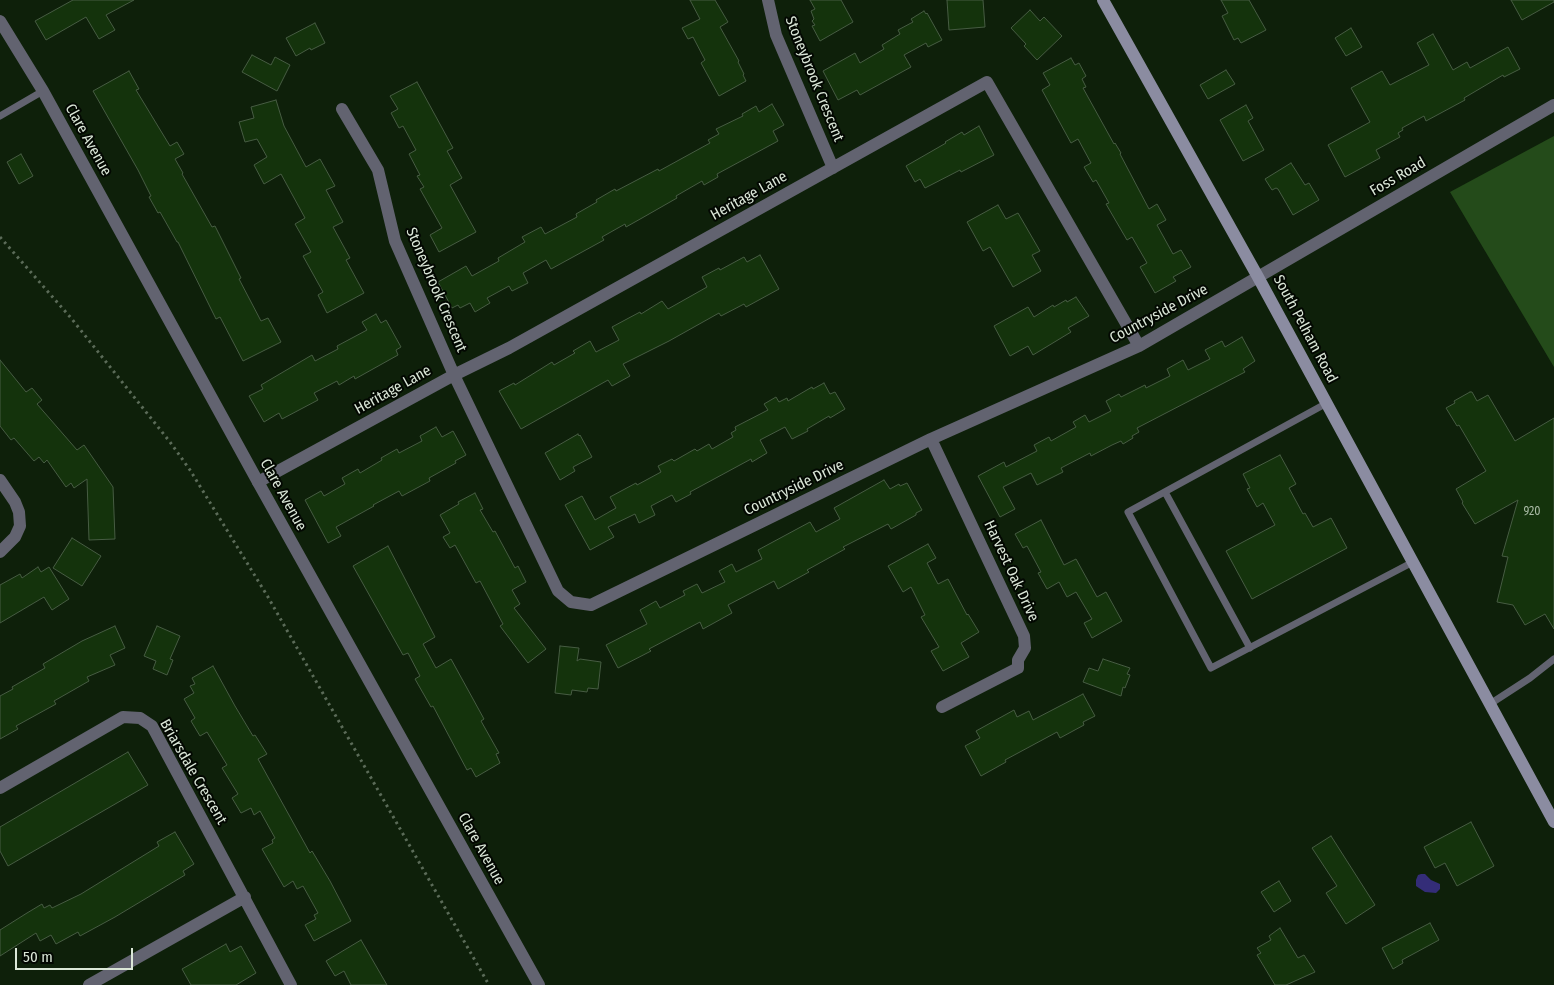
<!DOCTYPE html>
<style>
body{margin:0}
#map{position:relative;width:1554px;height:985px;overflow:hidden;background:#0e200a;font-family:"Fira Sans Condensed",sans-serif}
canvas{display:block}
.scale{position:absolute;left:15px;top:948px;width:118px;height:22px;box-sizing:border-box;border:2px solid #dbe7d8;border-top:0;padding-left:6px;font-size:15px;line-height:18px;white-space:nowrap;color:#dbe7d8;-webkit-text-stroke:4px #030802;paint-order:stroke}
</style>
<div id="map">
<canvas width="1554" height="985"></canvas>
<div class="scale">50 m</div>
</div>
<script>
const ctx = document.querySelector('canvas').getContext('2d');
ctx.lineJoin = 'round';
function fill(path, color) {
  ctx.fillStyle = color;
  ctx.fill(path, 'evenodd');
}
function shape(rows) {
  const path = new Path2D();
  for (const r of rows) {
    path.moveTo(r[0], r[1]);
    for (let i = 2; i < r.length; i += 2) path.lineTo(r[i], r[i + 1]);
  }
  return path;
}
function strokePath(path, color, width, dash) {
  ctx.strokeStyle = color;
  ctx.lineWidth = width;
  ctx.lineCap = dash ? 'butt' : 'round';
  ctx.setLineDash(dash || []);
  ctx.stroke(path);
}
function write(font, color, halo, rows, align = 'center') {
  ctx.font = font + ' "Fira Sans Condensed",sans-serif';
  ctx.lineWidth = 4;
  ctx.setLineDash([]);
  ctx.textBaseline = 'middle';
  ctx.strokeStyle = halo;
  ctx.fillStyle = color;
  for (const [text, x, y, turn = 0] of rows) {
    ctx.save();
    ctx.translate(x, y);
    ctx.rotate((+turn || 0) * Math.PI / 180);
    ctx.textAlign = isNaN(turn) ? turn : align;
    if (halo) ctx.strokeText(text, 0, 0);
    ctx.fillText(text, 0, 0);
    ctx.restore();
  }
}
fill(shape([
 [1554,136,1554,367,1450,192]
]), '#244b1a');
fill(shape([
 [1421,874,1425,874,1431,880,1440,884,1440,889,1436,893,1425,892,1416,886,1416,880,1418,875]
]), '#342d78');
const building = shape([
 [73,0,134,0,106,15,115,30,99,39,86,17,46,40,35,21,73,0],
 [690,0,715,0,728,22,720,27,739,61,738,62,744,74,743,75,746,81,719,96,701,63,705,60,693,37,688,39,682,28,700,19,690,0],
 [810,0,841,0,853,22,820,41,812,26,815,25,812,21,814,19,811,11,815,9,810,0],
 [947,0,983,0,985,27,949,30,947,0],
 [1221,0,1249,0,1266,30,1241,43,1238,38,1234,40,1222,16,1228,13,1221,0],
 [1511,0,1554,0,1554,2,1522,20,1511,0],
 [1030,10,1040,21,1044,17,1062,36,1037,60,1024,46,1026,44,1011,28,1030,10],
 [924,11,926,14,927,13,942,40,928,47,926,43,904,55,911,67,860,95,857,90,838,100,823,71,855,53,860,63,884,49,882,45,900,34,898,30,913,22,911,19,924,11],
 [315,23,325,43,311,50,310,48,296,56,286,38,315,23],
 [1351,28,1362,47,1346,56,1335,38,1351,28],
 [1433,34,1453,70,1467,62,1470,68,1508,47,1520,69,1504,77,1503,75,1464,98,1465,100,1426,121,1424,116,1402,128,1403,130,1398,133,1400,137,1376,150,1380,158,1345,177,1328,145,1370,122,1351,88,1382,71,1390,85,1429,65,1417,43,1433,34],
 [252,55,271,65,275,57,290,65,277,91,242,72,252,55],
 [1071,58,1075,65,1079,63,1086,76,1082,79,1086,87,1083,88,1114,144,1115,143,1121,153,1120,154,1149,209,1157,204,1166,220,1157,225,1173,254,1181,250,1191,267,1173,277,1176,281,1155,293,1140,267,1147,263,1132,237,1127,240,1106,204,1109,203,1096,180,1093,182,1084,167,1091,163,1078,139,1071,143,1042,90,1050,85,1043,73,1071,58],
 [1226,70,1235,84,1208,99,1200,85,1226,70],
 [129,71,139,89,136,90,170,146,177,142,184,154,175,159,183,173,182,174,212,227,215,226,241,278,239,279,261,321,268,318,281,342,243,361,220,317,216,319,178,242,177,242,160,212,158,213,149,197,151,196,138,170,93,91,129,71],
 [417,82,453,148,447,151,462,178,450,185,476,232,439,252,430,235,442,228,420,189,424,187,417,176,420,175,409,154,416,150,403,126,399,128,391,113,398,109,390,96,417,82],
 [276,100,284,126,306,167,320,159,335,186,326,190,343,222,333,227,350,258,346,260,364,293,327,313,318,295,323,292,303,256,311,252,295,224,305,218,281,174,264,184,254,165,267,157,257,139,245,142,239,122,254,118,251,107,276,100],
 [772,104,784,125,773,131,778,141,717,174,718,177,704,185,702,181,676,196,677,198,642,218,626,227,625,224,602,237,604,240,551,269,546,260,523,273,528,283,512,291,509,286,487,298,490,303,475,312,470,303,460,308,458,305,452,308,438,282,466,266,472,276,499,261,498,258,525,242,522,237,541,227,545,234,577,217,576,214,597,202,596,200,615,189,616,191,658,169,659,171,710,143,708,140,719,134,716,129,743,116,742,114,756,106,759,112,772,104],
 [1246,105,1253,118,1248,121,1264,150,1243,161,1220,120,1246,105],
 [979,126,994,155,961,172,960,170,925,188,920,179,915,182,906,166,946,143,945,142,962,132,964,135,979,126],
 [21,154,33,176,19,184,7,162,21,154],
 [1291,163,1305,185,1309,183,1319,200,1293,215,1278,189,1276,188,1272,190,1265,179,1291,163],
 [998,205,1006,219,1018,213,1040,251,1032,255,1041,271,1013,287,990,247,983,251,967,222,998,205],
 [760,255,779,289,746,307,744,304,721,316,719,313,669,341,623,364,630,376,612,386,608,380,521,429,499,391,514,383,515,385,552,362,554,365,575,353,573,351,590,341,596,352,619,340,612,327,640,312,641,314,662,301,668,309,707,287,702,277,719,268,720,270,744,257,747,262,760,255],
 [1076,297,1089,316,1068,328,1071,332,1033,355,1028,346,1010,356,994,326,1028,307,1034,317,1053,305,1054,307,1066,300,1067,302,1076,297],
 [376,314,381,323,386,320,401,347,396,350,398,355,355,379,354,376,339,385,337,381,314,393,318,400,282,419,279,413,264,422,249,396,263,389,261,385,312,355,315,361,338,349,337,346,367,330,362,322,376,314],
 [1242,337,1255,361,1243,369,1245,372,1137,428,1139,432,1132,436,1133,438,1123,444,1121,441,1112,445,1091,456,1090,453,1061,468,1063,472,1037,485,1031,473,1003,487,1015,509,1000,517,978,476,1004,462,1006,467,1037,451,1034,445,1049,437,1051,441,1076,427,1073,422,1085,415,1089,422,1111,411,1106,401,1119,394,1121,397,1145,385,1146,388,1170,376,1167,369,1183,360,1188,370,1210,359,1205,350,1222,341,1225,347,1242,337],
 [0,360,26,392,32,388,42,400,37,404,77,450,84,445,113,487,115,539,89,540,87,479,74,488,71,483,66,487,47,460,44,463,39,457,34,461,14,438,11,440,0,426,0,360],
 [824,383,830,394,835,392,845,409,830,418,829,416,807,429,808,431,792,439,785,427,760,440,767,453,752,462,751,459,690,492,691,494,676,502,672,495,651,506,655,515,639,523,635,514,608,527,614,537,590,550,565,505,582,496,595,520,616,508,610,497,636,483,637,485,661,472,658,466,672,459,674,461,695,449,697,451,709,444,712,449,733,437,731,433,736,430,735,427,768,410,764,404,776,397,779,402,787,398,788,401,812,387,813,389,824,383],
 [1470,392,1472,392,1477,401,1488,395,1515,441,1554,418,1554,629,1545,614,1525,625,1513,605,1497,602,1508,557,1502,556,1518,500,1475,524,1462,503,1463,502,1456,489,1486,471,1459,425,1457,426,1446,408,1455,403,1454,401,1470,392],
 [436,427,442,437,453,431,466,455,455,461,456,463,429,478,430,481,402,496,399,491,373,505,374,506,336,527,341,536,328,543,305,500,321,491,324,496,345,484,342,478,358,469,360,473,382,460,381,458,397,449,399,453,422,441,420,436,436,427],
 [578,434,579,436,580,435,592,457,573,467,575,471,560,480,545,453,578,434],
 [1280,455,1296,484,1289,488,1303,514,1305,513,1313,527,1331,518,1347,548,1252,599,1226,551,1275,525,1263,503,1257,507,1247,489,1250,488,1243,474,1280,455],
 [884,480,890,489,899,484,900,486,907,483,922,510,916,513,916,515,891,529,888,524,843,547,845,549,807,570,809,572,778,589,774,581,728,605,732,613,703,629,700,622,649,649,651,651,618,668,606,645,647,624,640,610,656,601,660,608,685,595,683,591,697,584,702,593,725,582,719,571,732,564,736,572,762,559,758,550,810,522,816,532,840,519,834,508,884,480],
 [475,493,483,509,480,510,493,532,495,531,515,568,518,566,526,582,512,590,520,604,514,608,546,649,528,663,500,626,503,624,480,581,476,583,455,545,450,548,443,537,450,533,440,515,459,504,458,502,475,493],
 [1041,520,1064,565,1076,559,1097,597,1106,592,1122,621,1092,638,1084,623,1092,619,1076,592,1067,597,1059,582,1047,589,1038,573,1041,572,1027,546,1023,548,1015,534,1041,520],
 [72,538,101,556,82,586,53,568,72,538],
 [928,544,936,558,927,563,938,584,948,579,967,615,968,614,979,632,961,643,969,657,943,671,931,651,939,647,921,617,925,615,911,587,903,592,888,566,928,544],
 [388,546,435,637,423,644,436,668,451,659,484,719,481,721,499,753,496,754,500,763,476,777,471,768,467,770,433,706,431,707,415,679,420,676,408,653,403,655,353,566,388,546],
 [38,567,41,572,49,567,69,599,52,610,44,597,0,623,0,585,20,574,22,578,38,567],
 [115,626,125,648,110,655,115,665,87,677,89,681,54,701,56,704,16,726,18,729,0,739,0,696,13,689,12,687,45,668,43,664,82,641,115,626],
 [157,626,180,636,170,659,173,660,167,675,153,669,156,661,144,656,157,626],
 [560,646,579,648,577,661,580,659,601,662,598,689,588,688,587,692,572,690,571,695,555,693,560,646],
 [1103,659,1130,668,1127,674,1130,675,1125,688,1123,687,1121,696,1083,682,1089,668,1098,671,1103,659],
 [213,666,235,706,253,736,255,735,267,754,258,759,310,853,312,851,330,881,351,921,314,941,305,925,316,919,314,915,318,913,303,886,297,889,293,881,284,887,262,849,273,843,272,840,275,838,260,811,254,815,251,808,241,813,232,798,238,794,222,768,227,765,207,732,200,736,191,721,195,718,184,699,194,693,190,686,195,684,192,678,213,666],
 [1083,694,1095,716,1083,722,1084,725,1060,738,1057,732,1005,760,1006,762,981,776,965,746,980,738,976,731,1014,710,1017,717,1029,711,1033,720,1083,694],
 [128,752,148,785,8,866,0,851,0,827,128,752],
 [1471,822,1494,866,1457,886,1445,863,1435,868,1424,847,1471,822],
 [175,832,194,864,183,871,185,875,115,917,80,936,78,932,56,944,51,935,40,941,36,933,0,956,0,930,27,913,42,904,44,908,50,905,52,908,81,894,159,846,157,842,175,832],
 [1331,836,1375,905,1346,924,1326,893,1337,886,1312,848,1331,836],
 [1279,881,1291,901,1274,912,1261,892,1279,881],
 [1430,923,1439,940,1402,960,1403,963,1393,969,1382,948,1430,923],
 [1280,928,1298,958,1304,955,1315,972,1286,985,1275,985,1257,955,1261,953,1257,948,1271,940,1269,936,1280,928],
 [361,940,387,985,351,985,344,971,335,976,326,961,361,940],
 [226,944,230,952,241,946,256,973,236,985,191,985,182,969,226,944]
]);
fill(building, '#14330c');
strokePath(building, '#475c43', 1);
strokePath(shape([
 [0,237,71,318,170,442,190,470,268,597,489,985]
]), '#5b6b58', 3, [2.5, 4]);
strokePath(shape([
 [0,116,43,91],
 [1327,403,1128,512,1211,668,1413,562],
 [1165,492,1250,648],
 [1490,704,1530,678,1554,659]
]), '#626370', 7);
strokePath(shape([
 [768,0,776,35,833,168],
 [342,109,378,170,395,241,454,375,558,591,571,602,591,605,931,439,1139,346,1258,277],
 [931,439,1024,636,1025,648,1018,660,1018,668,942,707],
 [0,480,15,502,19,512,20,526,15,537,0,552],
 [258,482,454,375,509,348,987,82,1139,346],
 [0,788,123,717,140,718,152,726,291,985],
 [89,985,245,897]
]), '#626370', 12);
strokePath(shape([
 [0,21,43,91,258,482,539,985],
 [1258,277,1554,105]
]), '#626370', 12);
strokePath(shape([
 [1103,0,1258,277,1554,822]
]), '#8b8ca1', 12);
write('12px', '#a9baa5', null, [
 ["920",1532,512]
]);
write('15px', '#dbe7d8', '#030802', [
 ["Stoneybrook Crescent",814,79,68],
 ["Clare Avenue",88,140,61],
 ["Foss Road",1398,177,-30],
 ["Heritage Lane",749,196,-29],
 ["Stoneybrook Crescent",436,290,67],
 ["Countryside Drive",1159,314,-28],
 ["South Pelham Road",1305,329,62],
 ["Heritage Lane",393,390,-29],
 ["Countryside Drive",794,488,-26],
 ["Clare Avenue",283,495,61],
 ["Harvest Oak Drive",1011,571,65],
 ["Briarsdale Crescent",193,772,60],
 ["Clare Avenue",481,849,61]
]);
</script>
